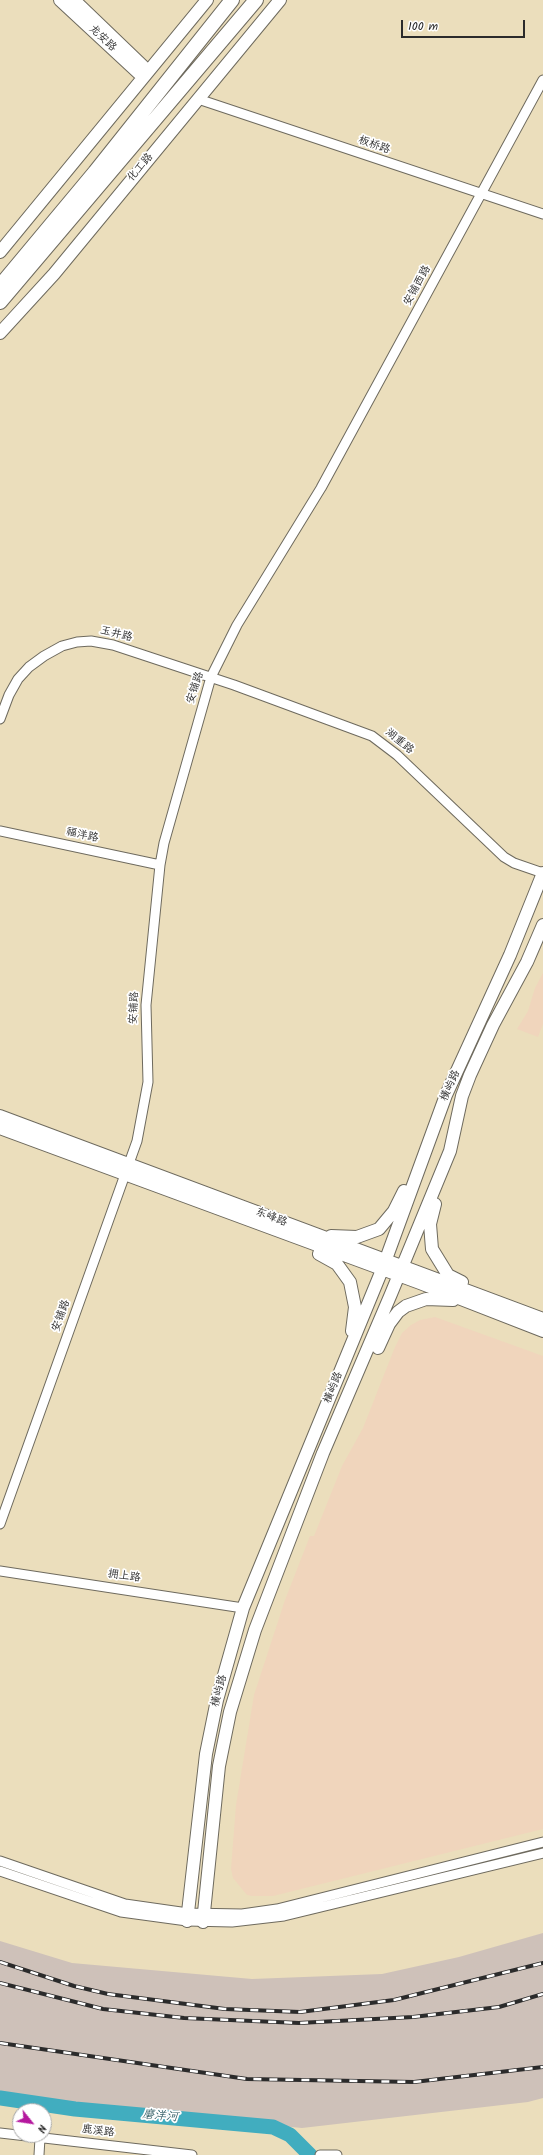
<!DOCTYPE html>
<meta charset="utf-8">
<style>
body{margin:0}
#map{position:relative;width:543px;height:2155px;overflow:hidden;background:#ebdebc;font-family:Kalam,sans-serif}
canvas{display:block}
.north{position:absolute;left:12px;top:2103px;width:40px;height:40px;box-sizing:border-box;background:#fff;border:1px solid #aaa;border-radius:50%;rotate:120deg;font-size:11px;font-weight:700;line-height:16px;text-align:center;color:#2b2b2b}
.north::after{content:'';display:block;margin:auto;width:14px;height:18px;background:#b5179e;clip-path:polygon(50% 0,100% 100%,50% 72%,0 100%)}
.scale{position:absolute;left:401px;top:20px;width:124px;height:18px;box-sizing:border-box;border:2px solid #2b2b2b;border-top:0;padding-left:5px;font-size:12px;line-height:14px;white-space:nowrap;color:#2b2b2b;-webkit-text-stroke:3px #fff;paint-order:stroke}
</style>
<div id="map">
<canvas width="543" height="2155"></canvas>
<div class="north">N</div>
<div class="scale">100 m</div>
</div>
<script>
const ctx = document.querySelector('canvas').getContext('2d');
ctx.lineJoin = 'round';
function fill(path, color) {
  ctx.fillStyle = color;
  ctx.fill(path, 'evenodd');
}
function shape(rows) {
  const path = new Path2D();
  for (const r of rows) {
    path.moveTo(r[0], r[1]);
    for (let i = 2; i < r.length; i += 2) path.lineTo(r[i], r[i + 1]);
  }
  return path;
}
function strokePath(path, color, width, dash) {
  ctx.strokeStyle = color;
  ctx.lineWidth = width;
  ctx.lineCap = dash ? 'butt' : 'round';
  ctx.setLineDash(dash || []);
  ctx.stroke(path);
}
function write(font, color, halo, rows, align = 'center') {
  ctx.font = font + ' Kalam,"LXGW WenKai TC",sans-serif';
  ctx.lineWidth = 3.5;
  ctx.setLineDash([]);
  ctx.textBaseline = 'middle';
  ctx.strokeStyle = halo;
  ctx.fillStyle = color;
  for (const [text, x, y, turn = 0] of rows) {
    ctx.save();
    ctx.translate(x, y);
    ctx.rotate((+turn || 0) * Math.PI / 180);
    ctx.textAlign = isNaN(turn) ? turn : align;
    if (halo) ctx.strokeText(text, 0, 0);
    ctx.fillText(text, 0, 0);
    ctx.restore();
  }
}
fill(shape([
 [543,973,543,1024,538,1037,517,1029,528,1011,535,988],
 [435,1317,543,1356,543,1829,273,1896,252,1896,247,1895,233,1878,231,1869,236,1805,254,1695,285,1600,310,1536,314,1536,342,1466,363,1428,395,1347,402,1333,411,1325,420,1320]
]), '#f0d5bc');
fill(shape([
 [543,1933,543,2098,528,2102,302,2128,0,2098,0,1941,72,1963,252,1979,382,1974,459,1957]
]), '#cec1b9');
strokePath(shape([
 [0,2098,75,2109,273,2127,290,2135,310,2155]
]), '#41adbf', 15);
const minor = shape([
 [198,99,543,214],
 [0,719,9,695,18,679,29,667,44,656,62,646,77,642,91,641,113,645,234,685,372,736,397,755,504,857,514,863,543,873],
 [0,831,160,865],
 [0,1524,137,1141,148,1082,146,1005,160,865,164,843,211,677,237,625,321,488,543,80],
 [0,1571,243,1608],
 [0,1861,125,1904,188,1913,242,1914,277,1909,543,1842],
 [0,1871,121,1912,187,1921,232,1922,284,1916,543,1853],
 [0,2133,192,2155],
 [39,2155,40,2138],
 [320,2155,337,2155]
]);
const major = shape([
 [60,0,143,77],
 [74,0,148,71],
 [0,252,207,0],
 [0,333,54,274,280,0],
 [0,1116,543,1319],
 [0,1128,420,1283,543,1331],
 [435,1204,430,1224,432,1249,448,1275,462,1282],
 [331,1236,357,1237,379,1229,394,1211,404,1191],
 [319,1254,337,1264,350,1282,355,1307,352,1331],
 [378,1348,389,1324,398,1312,406,1306,426,1299,453,1300],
 [187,1921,206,1754,217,1700,243,1608,382,1270,446,1095,510,955,543,873],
 [203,1922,219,1766,230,1712,255,1630,323,1453,391,1294,450,1151,462,1096,470,1075,493,1025,527,962,543,925]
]);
const highway = shape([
 [0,286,95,172,232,0],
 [0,302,256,0]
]);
strokePath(minor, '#6e6a5e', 11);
strokePath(major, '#6e6a5e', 14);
strokePath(highway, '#6e6a5e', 16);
strokePath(minor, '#fff', 9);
strokePath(major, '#fff', 12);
strokePath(highway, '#fff', 14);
const rail = shape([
 [0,1962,74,1986,108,1994,225,2009,300,2012,394,2000,543,1963],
 [0,1983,103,2009,184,2018,299,2023,413,2017,499,2007,543,1994],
 [0,2043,247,2079,414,2082,543,2067]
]);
strokePath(rail, '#2b2b2b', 4);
strokePath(rail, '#fff', 2.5, [8]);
write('11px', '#2b2b2b', '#fff', [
 ["龙安路",102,39,43],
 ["板桥路",374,146,19],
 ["化工路",141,168,-50],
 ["安铺西路",418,286,-61],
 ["玉井路",116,635,14],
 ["安铺路",196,688,-72],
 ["湖重路",399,742,39],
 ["福洋路",82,836,12],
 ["安铺路",135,1008,-87],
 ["横屿路",451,1086,-66],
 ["东峰路",271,1218,21],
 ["安铺路",62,1316,-70],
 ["横屿路",334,1388,-68],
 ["拥上路",124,1577,8],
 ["横屿路",220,1691,-75],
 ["鹿溪路",98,2132,7]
]);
write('italic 12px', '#345f66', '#fff', [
 ["磨洋河",160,2117,5]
]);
</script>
